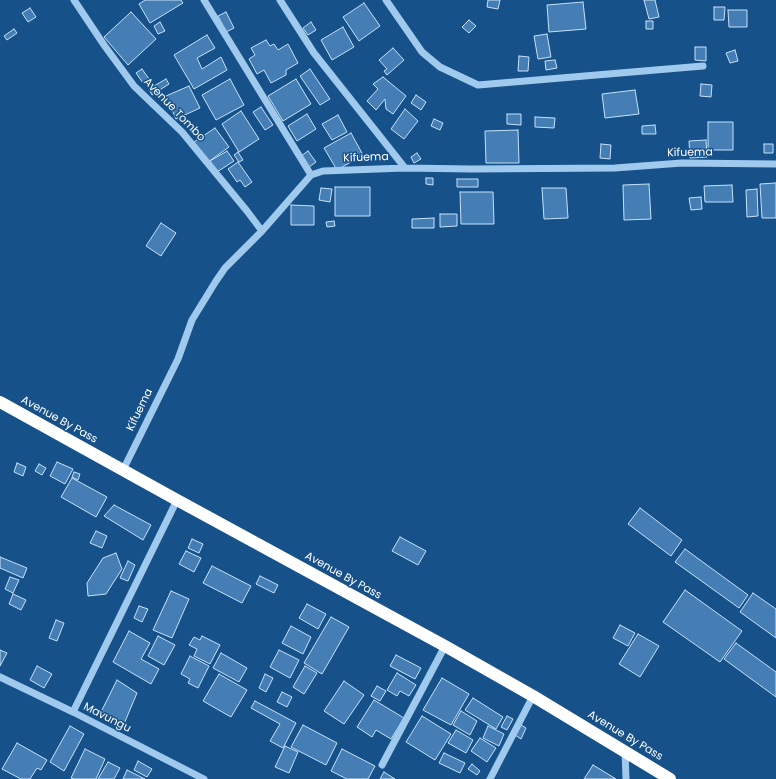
<!DOCTYPE html>
<style>
body{margin:0}
canvas{display:block;background:#17518a}
</style>
<canvas width="776" height="779"></canvas>
<script>
const ctx = document.querySelector('canvas').getContext('2d');
ctx.lineJoin = 'round';
function fill(path, color) {
  ctx.fillStyle = color;
  ctx.fill(path, 'evenodd');
}
function shape(rows) {
  const path = new Path2D();
  for (const r of rows) {
    path.moveTo(r[0], r[1]);
    for (let i = 2; i < r.length; i += 2) path.lineTo(r[i], r[i + 1]);
  }
  return path;
}
function strokePath(path, color, width, dash) {
  ctx.strokeStyle = color;
  ctx.lineWidth = width;
  ctx.lineCap = dash ? 'butt' : 'round';
  ctx.setLineDash(dash || []);
  ctx.stroke(path);
}
function write(font, color, halo, rows, align = 'center') {
  ctx.font = font + ' Poppins,sans-serif';
  ctx.lineWidth = 3;
  ctx.setLineDash([]);
  ctx.textBaseline = 'middle';
  ctx.strokeStyle = halo;
  ctx.fillStyle = color;
  for (const [text, x, y, turn = 0] of rows) {
    ctx.save();
    ctx.translate(x, y);
    ctx.rotate((+turn || 0) * Math.PI / 180);
    ctx.textAlign = isNaN(turn) ? turn : align;
    if (halo) ctx.strokeText(text, 0, 0);
    ctx.fillText(text, 0, 0);
    ctx.restore();
  }
}
const building = shape([
 [145,0,181,0,183,3,150,23,139,4,145,0],
 [488,0,500,0,498,9,487,7,488,0],
 [644,0,655,0,659,17,649,19,644,0],
 [583,2,586,29,549,32,547,5,583,2],
 [364,3,380,26,359,41,343,17,364,3],
 [714,7,725,7,724,20,714,20,714,7],
 [30,8,36,17,28,22,22,13,30,8],
 [728,10,747,10,747,27,729,27,728,10],
 [131,12,156,39,128,65,104,37,131,12],
 [226,12,234,28,226,32,218,16,226,12],
 [469,20,476,26,469,33,462,27,469,20],
 [646,21,653,21,653,29,646,29,646,21],
 [160,22,165,31,158,34,154,26,160,22],
 [311,22,316,30,308,35,303,28,311,22],
 [343,27,354,47,332,60,321,40,343,27],
 [14,29,17,33,7,40,4,36,14,29],
 [547,34,551,57,538,59,534,36,547,34],
 [207,35,215,48,197,58,202,69,221,57,227,70,194,89,174,55,207,35],
 [266,40,270,46,274,44,278,50,288,44,298,63,286,70,286,75,271,83,264,70,257,74,249,59,255,55,251,48,266,40],
 [695,47,706,47,706,61,695,60,695,47],
 [393,48,404,60,387,75,384,71,387,69,379,60,393,48],
 [735,50,738,61,730,63,726,53,735,50],
 [519,56,529,57,528,71,518,71,519,56],
 [555,60,557,68,546,70,545,61,555,60],
 [142,69,149,79,143,83,136,73,142,69],
 [310,69,330,99,320,105,300,76,310,69],
 [383,77,406,96,393,114,386,109,385,99,376,110,367,101,378,89,373,84,383,77],
 [166,79,169,84,152,95,149,89,166,79],
 [230,79,244,105,216,120,202,95,230,79],
 [296,79,311,104,283,121,268,96,296,79],
 [701,84,712,85,711,97,700,96,701,84],
 [189,86,200,108,176,119,166,96,189,86],
 [635,90,639,114,605,118,602,94,635,90],
 [416,95,426,102,421,110,411,103,416,95],
 [261,107,273,125,265,130,253,112,261,107],
 [405,109,418,121,404,139,391,129,405,109],
 [241,111,259,139,239,152,222,124,241,111],
 [307,114,316,129,297,141,288,126,307,114],
 [507,114,521,114,521,125,507,124,507,114],
 [338,115,347,132,332,140,322,124,338,115],
 [535,117,555,118,554,128,535,127,535,117],
 [434,119,443,123,440,130,431,126,434,119],
 [708,122,733,122,733,150,708,150,708,122],
 [655,125,656,134,642,134,642,126,655,125],
 [215,128,229,147,208,162,194,142,215,128],
 [518,130,519,163,486,163,485,131,518,130],
 [351,133,363,155,337,170,324,148,351,133],
 [706,140,707,157,690,158,689,141,706,140],
 [601,144,611,145,610,159,600,158,601,144],
 [764,144,773,144,773,153,764,153,764,144],
 [227,151,234,161,217,172,210,161,227,151],
 [308,151,316,162,309,167,301,156,308,151],
 [238,152,243,160,239,162,234,155,238,152],
 [417,153,421,159,414,163,411,157,417,153],
 [238,162,252,182,245,187,240,180,237,182,228,169,238,162],
 [426,178,433,178,433,185,426,184,426,178],
 [457,179,478,179,478,187,457,187,457,179],
 [776,183,776,218,762,218,760,184,776,183],
 [649,184,651,219,624,220,623,185,649,184],
 [732,185,733,202,705,202,704,186,732,185],
 [335,187,370,187,370,216,335,216,335,187],
 [321,188,332,189,330,202,319,200,321,188],
 [542,188,566,188,568,218,544,219,542,188],
 [757,189,758,216,747,217,746,190,757,189],
 [460,192,493,192,494,224,461,224,460,192],
 [701,197,702,209,691,210,689,198,701,197],
 [291,205,314,206,314,225,291,225,291,205],
 [440,214,457,214,457,226,440,227,440,214],
 [434,218,434,228,412,228,412,219,434,218],
 [334,221,335,226,327,227,326,222,334,221],
 [161,223,176,233,161,256,146,246,161,223],
 [57,462,73,469,65,484,50,476,57,462],
 [17,463,26,467,23,476,14,472,17,463],
 [39,464,46,468,42,475,35,471,39,464],
 [74,472,80,474,78,480,72,477,74,472],
 [72,478,107,497,96,517,61,497,72,478],
 [114,505,151,525,143,540,104,516,114,505],
 [640,508,682,540,671,556,628,524,640,508],
 [96,531,107,536,102,548,90,543,96,531],
 [400,537,426,551,418,565,392,551,400,537],
 [192,539,203,544,199,553,188,548,192,539],
 [685,549,748,595,739,608,675,562,685,549],
 [186,551,201,558,194,572,179,564,186,551],
 [116,553,122,569,106,594,88,596,87,583,103,558,116,553],
 [0,557,27,568,23,578,0,568,0,557],
 [128,561,135,565,128,581,120,578,128,561],
 [212,566,251,586,242,603,203,583,212,566],
 [260,576,278,585,274,593,256,584,260,576],
 [10,577,19,580,13,593,5,589,10,577],
 [685,590,742,631,720,662,663,622,685,590],
 [171,591,189,599,172,638,153,630,171,591],
 [753,593,776,609,776,638,740,612,753,593],
 [13,594,26,600,21,610,9,604,13,594],
 [307,604,326,614,318,629,299,618,307,604],
 [139,606,148,609,142,622,134,618,139,606],
 [331,617,349,627,322,674,304,663,331,617],
 [56,620,64,623,57,641,49,638,56,620],
 [620,625,635,633,628,646,613,638,620,625],
 [291,626,311,637,303,654,282,643,291,626],
 [129,631,150,643,141,659,159,669,151,684,113,662,129,631],
 [638,634,659,646,640,677,619,664,638,634],
 [158,636,175,645,164,665,148,656,158,636],
 [202,636,220,645,210,664,194,656,197,649,189,645,194,637,200,640,202,636],
 [736,643,776,672,776,697,724,659,736,643],
 [0,650,7,653,0,666,0,650],
 [279,650,299,660,290,678,270,667,279,650],
 [221,653,247,668,239,682,213,668,221,653],
 [396,655,421,668,415,679,390,666,396,655],
 [190,656,209,666,198,688,188,683,190,679,181,674,190,656],
 [37,666,52,674,44,688,30,680,37,666],
 [305,666,317,673,304,694,293,687,305,666],
 [397,673,416,685,409,696,400,691,397,696,387,690,397,673],
 [219,674,247,690,231,717,203,701,219,674],
 [265,674,273,678,266,692,259,688,265,674],
 [442,678,469,694,451,725,423,710,442,678],
 [117,680,137,693,124,724,101,712,117,680],
 [344,681,364,695,344,724,324,711,344,681],
 [377,686,386,691,380,701,371,696,377,686],
 [282,692,292,697,287,707,277,702,282,692],
 [473,698,503,717,496,729,465,710,473,698],
 [374,700,404,718,391,739,376,730,372,737,357,727,374,700],
 [255,701,296,723,283,748,270,741,280,724,251,708,255,701],
 [461,711,477,721,470,735,453,725,461,711],
 [422,716,451,734,435,760,406,742,422,716],
 [507,716,513,719,507,730,501,727,507,716],
 [303,725,337,743,326,765,291,747,303,725],
 [521,725,526,728,521,739,515,735,521,725],
 [70,726,84,734,64,771,50,762,70,726],
 [488,726,504,734,499,746,483,738,488,726],
 [456,730,473,740,466,753,448,743,456,730],
 [480,738,496,748,487,762,471,751,480,738],
 [17,743,47,760,41,770,37,768,30,779,21,779,2,769,17,743],
 [285,746,298,752,289,773,275,767,285,746],
 [85,749,105,759,96,779,74,779,71,778,85,749],
 [342,749,375,766,368,779,347,779,331,771,342,749],
 [444,753,465,763,460,773,439,763,444,753],
 [138,761,152,769,147,777,134,770,138,761],
 [108,762,120,768,114,779,98,779,108,762],
 [472,764,480,771,477,775,468,769,472,764],
 [593,765,616,779,584,779,593,765],
 [127,770,145,779,123,779,127,770],
 [384,772,395,779,380,779,384,772]
]);
fill(building, '#447eb4');
strokePath(building, '#c6e1fa', 1);
strokePath(shape([
 [74,0,104,45,134,86,182,132,247,211,262,231],
 [204,0,311,175],
 [280,0,314,53,405,168],
 [386,0,422,52,440,67,478,85,703,66],
 [123,470,178,359,192,320,216,281,225,268,262,231,311,175,323,171,405,168,471,169,615,168,682,163,776,164],
 [0,677,73,712,204,779],
 [73,712,177,500],
 [625,751,626,779],
 [382,765,445,646],
 [490,779,533,696]
]), '#a0c9ee', 7);
strokePath(shape([
 [0,402,177,500,445,646,533,696,670,779]
]), '#fff', 12);
write('11px', '#fff', '#17518a', [
 ["Avenue Tombo",174,110,46],
 ["Kifuema",690,153,-1],
 ["Kifuema",366,158,-2],
 ["Kifuema",140,410,-64],
 ["Avenue By Pass",59,420,29],
 ["Avenue By Pass",343,576,29],
 ["Mavungu",107,718,27],
 ["Avenue By Pass",625,736,31]
]);
</script>
